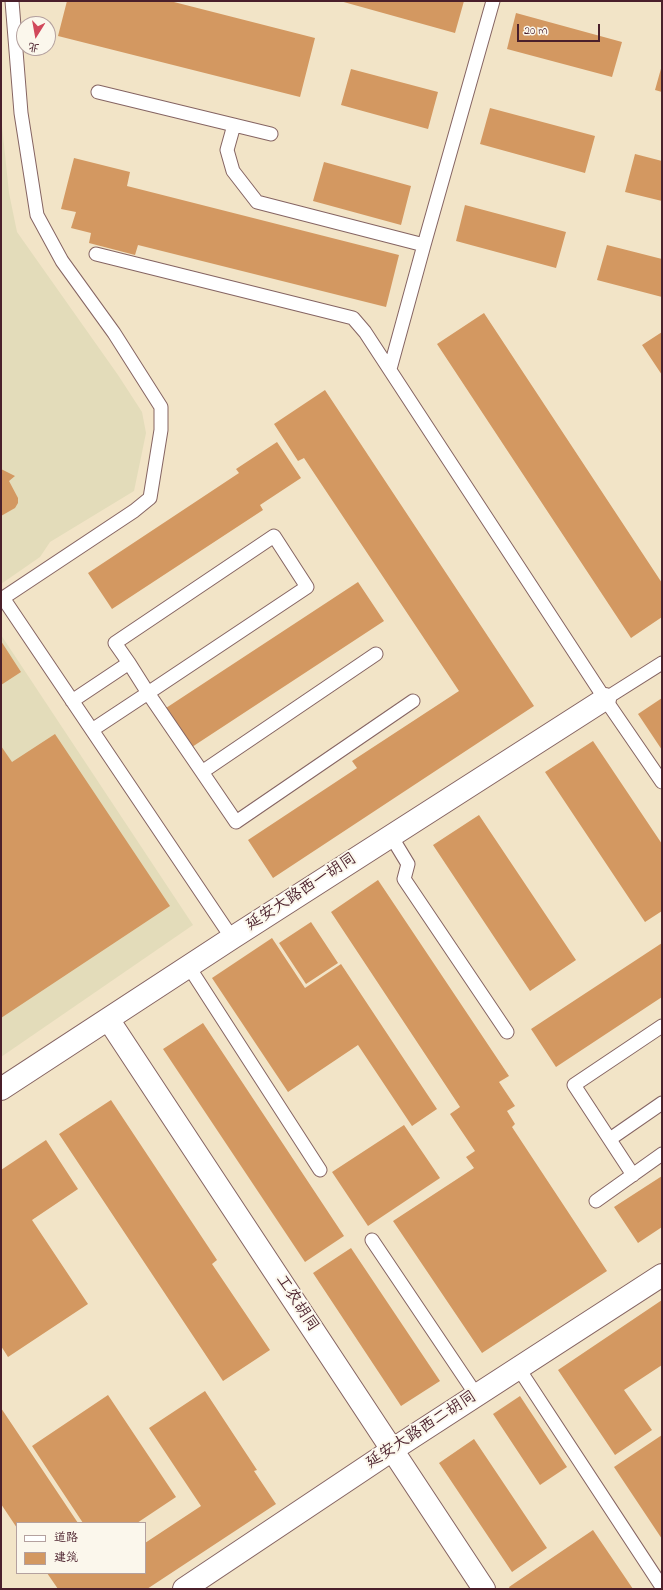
<!DOCTYPE html>
<meta charset="utf-8">
<style>
body{margin:0}
#map{position:relative;width:663px;height:1590px;overflow:hidden;background:#f2e4c7;font-family:"Indie Flower","LXGW WenKai TC",sans-serif}
canvas{display:block}
.frame{position:absolute;inset:0;border:2px solid #4a1f2b;pointer-events:none}
.legend{position:absolute;left:16px;top:1522px;width:130px;height:52px;box-sizing:border-box;background:#fbf7ec;border:1px solid #b4a19f;margin:0;padding:5px 7px;list-style:none;font-size:12px;color:#4a1f2b}
.legend li{display:flex;align-items:center;gap:8px;height:20px}
.legend b{width:20px;border:1px solid #b4a19f}
.north{position:absolute;left:16px;top:16px;width:40px;height:40px;box-sizing:border-box;background:#fbf7ec;border:1px solid #b4a19f;border-radius:50%;rotate:191deg;font-size:11px;font-weight:700;line-height:16px;text-align:center;color:#4a1f2b}
.north::after{content:'';display:block;margin:auto;width:14px;height:18px;background:#d1495b;clip-path:polygon(50% 0,100% 100%,50% 72%,0 100%)}
.scale{position:absolute;left:517px;top:24px;width:83px;height:18px;box-sizing:border-box;border:2px solid #4a1f2b;border-top:0;padding-left:5px;font-size:12px;line-height:14px;white-space:nowrap;color:#4a1f2b;-webkit-text-stroke:3px #fbf7ec;paint-order:stroke}
</style>
<div id="map">
<canvas width="663" height="1590"></canvas>
<div class="frame"></div>
<ul class="legend">
<li><b style="height:5px;background:#fff"></b>道路</li>
<li><b style="height:11px;background:#d39861"></b>建筑</li>
</ul>
<div class="north">北</div>
<div class="scale">20 m</div>
</div>
<script>
const ctx = document.querySelector('canvas').getContext('2d');
ctx.lineJoin = 'round';
function fill(path, color) {
  ctx.fillStyle = color;
  ctx.fill(path, 'evenodd');
}
function shape(rows) {
  const path = new Path2D();
  for (const r of rows) {
    path.moveTo(r[0], r[1]);
    for (let i = 2; i < r.length; i += 2) path.lineTo(r[i], r[i + 1]);
  }
  return path;
}
function strokePath(path, color, width, dash) {
  ctx.strokeStyle = color;
  ctx.lineWidth = width;
  ctx.lineCap = dash ? 'butt' : 'round';
  ctx.setLineDash(dash || []);
  ctx.stroke(path);
}
function write(font, color, halo, rows, align = 'center') {
  ctx.font = font + ' "Indie Flower","LXGW WenKai TC",sans-serif';
  ctx.lineWidth = 4;
  ctx.setLineDash([]);
  ctx.textBaseline = 'middle';
  ctx.strokeStyle = halo;
  ctx.fillStyle = color;
  for (const [text, x, y, turn = 0] of rows) {
    ctx.save();
    ctx.translate(x, y);
    ctx.rotate((+turn || 0) * Math.PI / 180);
    ctx.textAlign = isNaN(turn) ? turn : align;
    if (halo) ctx.strokeText(text, 0, 0);
    ctx.fillText(text, 0, 0);
    ctx.restore();
  }
}
fill(shape([
 [1,116,9,193,17,232,118,375,142,412,146,433,134,491,50,542,40,557,1,584],
 [1,635,193,925,1,1057]
]), '#e3dcba');
fill(shape([
 [67,1,170,1,315,38,300,97,58,36],
 [340,1,464,1,455,33],
 [516,13,622,42,612,77,507,49],
 [662,65,662,92,655,90],
 [351,69,438,92,428,129,341,105],
 [490,108,595,136,585,173,480,144],
 [635,154,662,161,662,201,625,192],
 [74,158,130,172,127,186,399,255,386,307,138,245,135,255,89,243,91,233,71,228,76,212,61,209],
 [324,162,411,186,401,225,313,201],
 [465,205,566,232,556,268,456,241],
 [607,245,662,259,662,297,597,280],
 [484,313,662,583,662,617,631,638,437,344],
 [662,332,662,375,642,345],
 [325,390,534,706,273,878,248,840,357,768,352,761,459,691,304,458,298,461,274,424],
 [277,442,301,478,260,505,263,510,112,609,88,573,239,473,236,469],
 [1,469,15,476,9,481,18,498,18,503,15,508,1,516],
 [358,582,384,621,192,747,166,708],
 [1,641,21,672,1,685],
 [662,698,662,750,638,714],
 [55,734,170,906,1,1018,1,746,12,762],
 [593,741,662,844,662,911,645,922,545,772],
 [479,815,576,960,530,991,433,845],
 [378,880,509,1076,499,1082,515,1106,507,1111,515,1124,512,1127,607,1271,482,1353,393,1221,474,1168,466,1157,475,1151,450,1114,460,1107,331,912],
 [311,922,338,963,306,984,279,943],
 [272,938,305,988,341,964,437,1109,412,1126,358,1045,288,1092,212,978],
 [662,943,662,997,556,1067,531,1029],
 [203,1023,344,1236,305,1262,163,1049],
 [111,1100,217,1260,212,1264,270,1350,223,1381,59,1134],
 [404,1125,440,1178,368,1226,332,1172],
 [46,1140,78,1189,32,1220,88,1304,8,1357,1,1346,1,1170],
 [662,1176,662,1227,638,1243,614,1207],
 [351,1248,440,1381,401,1406,313,1273],
 [662,1300,662,1365,624,1390,652,1430,615,1455,558,1370],
 [205,1391,257,1470,254,1471,276,1504,147,1589,58,1589,47,1573,145,1573,145,1543,201,1506,149,1428],
 [108,1395,176,1497,137,1523,83,1523,32,1446],
 [520,1396,567,1467,540,1485,493,1414],
 [1,1408,78,1523,17,1523,17,1528,1,1504],
 [662,1435,662,1539,614,1467],
 [474,1439,547,1548,512,1572,439,1463],
 [593,1530,633,1589,510,1589,509,1587]
]), '#d39861');
const lane = shape([
 [12,1,21,113,37,215,62,261,114,333,161,407,161,430,150,498,134,511,3,598,232,938],
 [98,92,271,134],
 [234,125,227,150,233,171,257,202,424,245,390,369],
 [424,245,493,1],
 [96,254,353,318,365,332,605,699,662,782],
 [605,699,662,663],
 [72,701,129,663],
 [92,730,148,693,307,587,274,536,115,643,129,663,148,693,202,772,236,822,413,701],
 [202,772,376,654],
 [391,836,408,864,404,879,507,1032],
 [189,967,320,1170],
 [610,1139,662,1103],
 [633,1175,574,1085,662,1026],
 [596,1201,662,1154],
 [372,1240,477,1396],
 [519,1369,662,1587]
]);
const street = shape([
 [108,1019,484,1589],
 [1,1089,232,938,605,699],
 [184,1589,392,1450,662,1275]
]);
strokePath(lane, '#856462', 15);
strokePath(street, '#856462', 24);
strokePath(lane, '#fff', 13);
strokePath(street, '#fff', 22);
write('16px', '#4a1f2b', '#fbf7ec', [
 ["延安大路西一胡同",302,893,-33],
 ["工农胡同",296,1304,57],
 ["延安大路西二胡同",422,1431,-33]
]);
</script>
